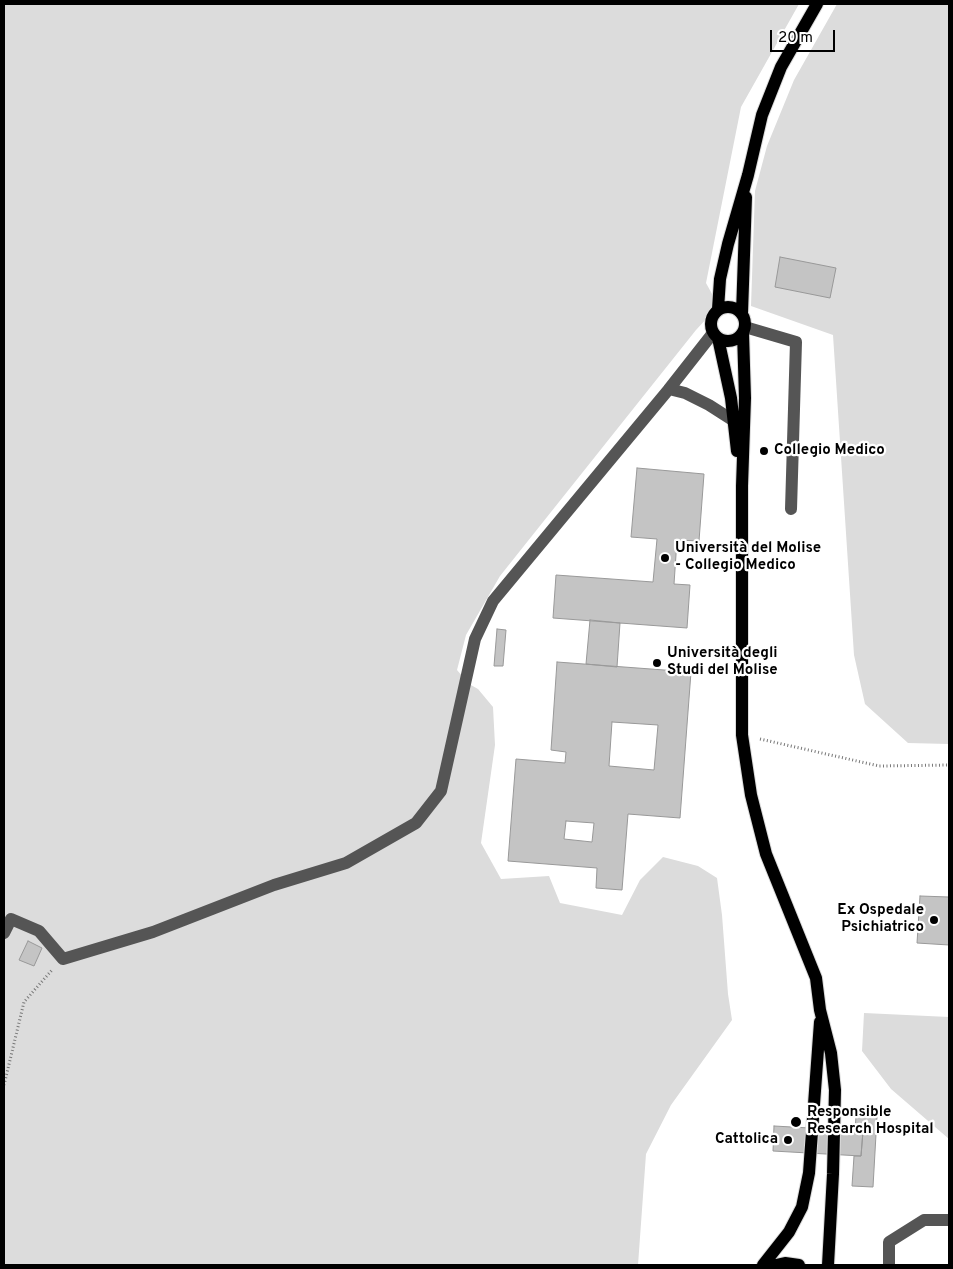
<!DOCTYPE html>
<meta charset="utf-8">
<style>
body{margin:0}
#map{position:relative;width:953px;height:1269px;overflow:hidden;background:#fff;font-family:Overpass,sans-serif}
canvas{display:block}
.frame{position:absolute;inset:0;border:5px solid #000;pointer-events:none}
.scale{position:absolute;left:770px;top:30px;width:65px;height:22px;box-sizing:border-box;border:2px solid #000;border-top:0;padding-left:6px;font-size:15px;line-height:18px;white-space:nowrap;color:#000;-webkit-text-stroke:4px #fff;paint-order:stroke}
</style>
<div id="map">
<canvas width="953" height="1269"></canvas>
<div class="frame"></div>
<div class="scale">20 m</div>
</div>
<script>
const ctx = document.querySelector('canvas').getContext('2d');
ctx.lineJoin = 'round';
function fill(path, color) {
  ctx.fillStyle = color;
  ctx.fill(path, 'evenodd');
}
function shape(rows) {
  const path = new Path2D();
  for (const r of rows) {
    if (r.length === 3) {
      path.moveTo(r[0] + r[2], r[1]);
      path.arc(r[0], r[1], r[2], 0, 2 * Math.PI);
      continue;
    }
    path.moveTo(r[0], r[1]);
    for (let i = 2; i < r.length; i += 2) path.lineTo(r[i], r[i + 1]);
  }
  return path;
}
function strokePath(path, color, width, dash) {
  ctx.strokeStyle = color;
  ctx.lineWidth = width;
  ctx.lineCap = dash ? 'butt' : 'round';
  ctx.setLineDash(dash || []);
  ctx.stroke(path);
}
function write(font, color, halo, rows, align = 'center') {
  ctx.font = font + ' Overpass,sans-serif';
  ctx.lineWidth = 4.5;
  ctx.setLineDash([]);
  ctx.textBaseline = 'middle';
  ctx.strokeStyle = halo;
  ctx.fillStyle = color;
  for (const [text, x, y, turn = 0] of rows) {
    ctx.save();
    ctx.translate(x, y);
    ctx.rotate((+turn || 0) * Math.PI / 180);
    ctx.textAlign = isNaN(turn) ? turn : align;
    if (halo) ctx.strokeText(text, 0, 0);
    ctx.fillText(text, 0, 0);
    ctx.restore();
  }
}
fill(shape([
 [4,4,799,4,741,107,706,283,717,303,708,317,696,330,500,576,466,635,457,670,469,684,478,689,493,707,495,745,481,843,501,879,549,876,560,903,622,915,640,880,663,857,698,866,717,878,722,915,728,994,732,1020,671,1105,646,1154,638,1265,4,1265],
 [837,4,949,4,949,744,908,743,865,704,854,655,833,335,751,306,755,191,767,146,794,80],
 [864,1013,949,1017,949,1139,891,1089,862,1051]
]), '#dcdcdc');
const building = shape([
 [780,257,836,268,830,298,775,287,780,257],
 [637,468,704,474,699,541,677,540,674,584,690,585,687,628,553,618,556,575,653,582,657,539,631,537,637,468],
 [590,620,620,623,617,667,586,664,590,620],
 [497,629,506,630,503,666,494,666,497,629],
 [557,662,691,672,680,818,628,814,622,890,596,888,597,868,508,861,516,759,565,763,566,752,551,750,557,662],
 [612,722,658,725,654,770,609,766,612,722],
 [566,821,594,823,592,842,564,839,566,821],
 [920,896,949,897,949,945,917,943,920,896],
 [28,941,42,948,34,966,19,960,28,941],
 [856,1116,877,1117,873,1187,852,1186,854,1156,861,1156,863,1131,855,1131,856,1116],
 [774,1126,863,1131,861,1156,773,1151,774,1126]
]);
fill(building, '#c4c4c4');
strokePath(building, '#999', 1);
const major = shape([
 [728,324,17],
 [718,309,720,279,728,244,748,175,762,115,781,67,817,4],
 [742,313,746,197],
 [743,333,745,398,742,486,742,735,751,795,766,854,816,978,820,1010,831,1053,835,1090,833,1174,828,1265],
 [718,338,731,398,737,451],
 [763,1265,789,1232,802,1207,809,1173,820,1022],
 [776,1265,785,1263,799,1265]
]);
strokePath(major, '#dbdbdb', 14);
strokePath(shape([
 [760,739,879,766,949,765],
 [4,1085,24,1002,52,970]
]), '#777', 3, [1, 2.5]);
strokePath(shape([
 [745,327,796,342,791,509],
 [669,389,685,393,709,405,734,421],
 [4,933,11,919,39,931,63,959,153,932,274,885,346,863,416,823,441,791,475,639,493,601,669,389,713,333],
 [889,1265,889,1242,924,1220,949,1220]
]), '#555', 12);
strokePath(major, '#000', 12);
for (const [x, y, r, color] of [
 [764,451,5,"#000"],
 [665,558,5,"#000"],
 [657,663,5,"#000"],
 [934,920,5,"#000"],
 [796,1122,6,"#000"],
 [788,1140,5,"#000"]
]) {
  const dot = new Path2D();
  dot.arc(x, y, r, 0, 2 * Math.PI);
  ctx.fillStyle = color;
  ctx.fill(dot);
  strokePath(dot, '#fff', 2);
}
write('bold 15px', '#000', '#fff', [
 ["Collegio Medico",774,451],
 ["Università del Molise",675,549],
 ["- Collegio Medico",675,566],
 ["Università degli",667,654],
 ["Studi del Molise",667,671],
 ["Ex Ospedale",924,911,"right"],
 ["Psichiatrico",924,928,"right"],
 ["Responsible",807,1113],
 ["Research Hospital",807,1130],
 ["Cattolica",778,1140,"right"]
], 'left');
</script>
